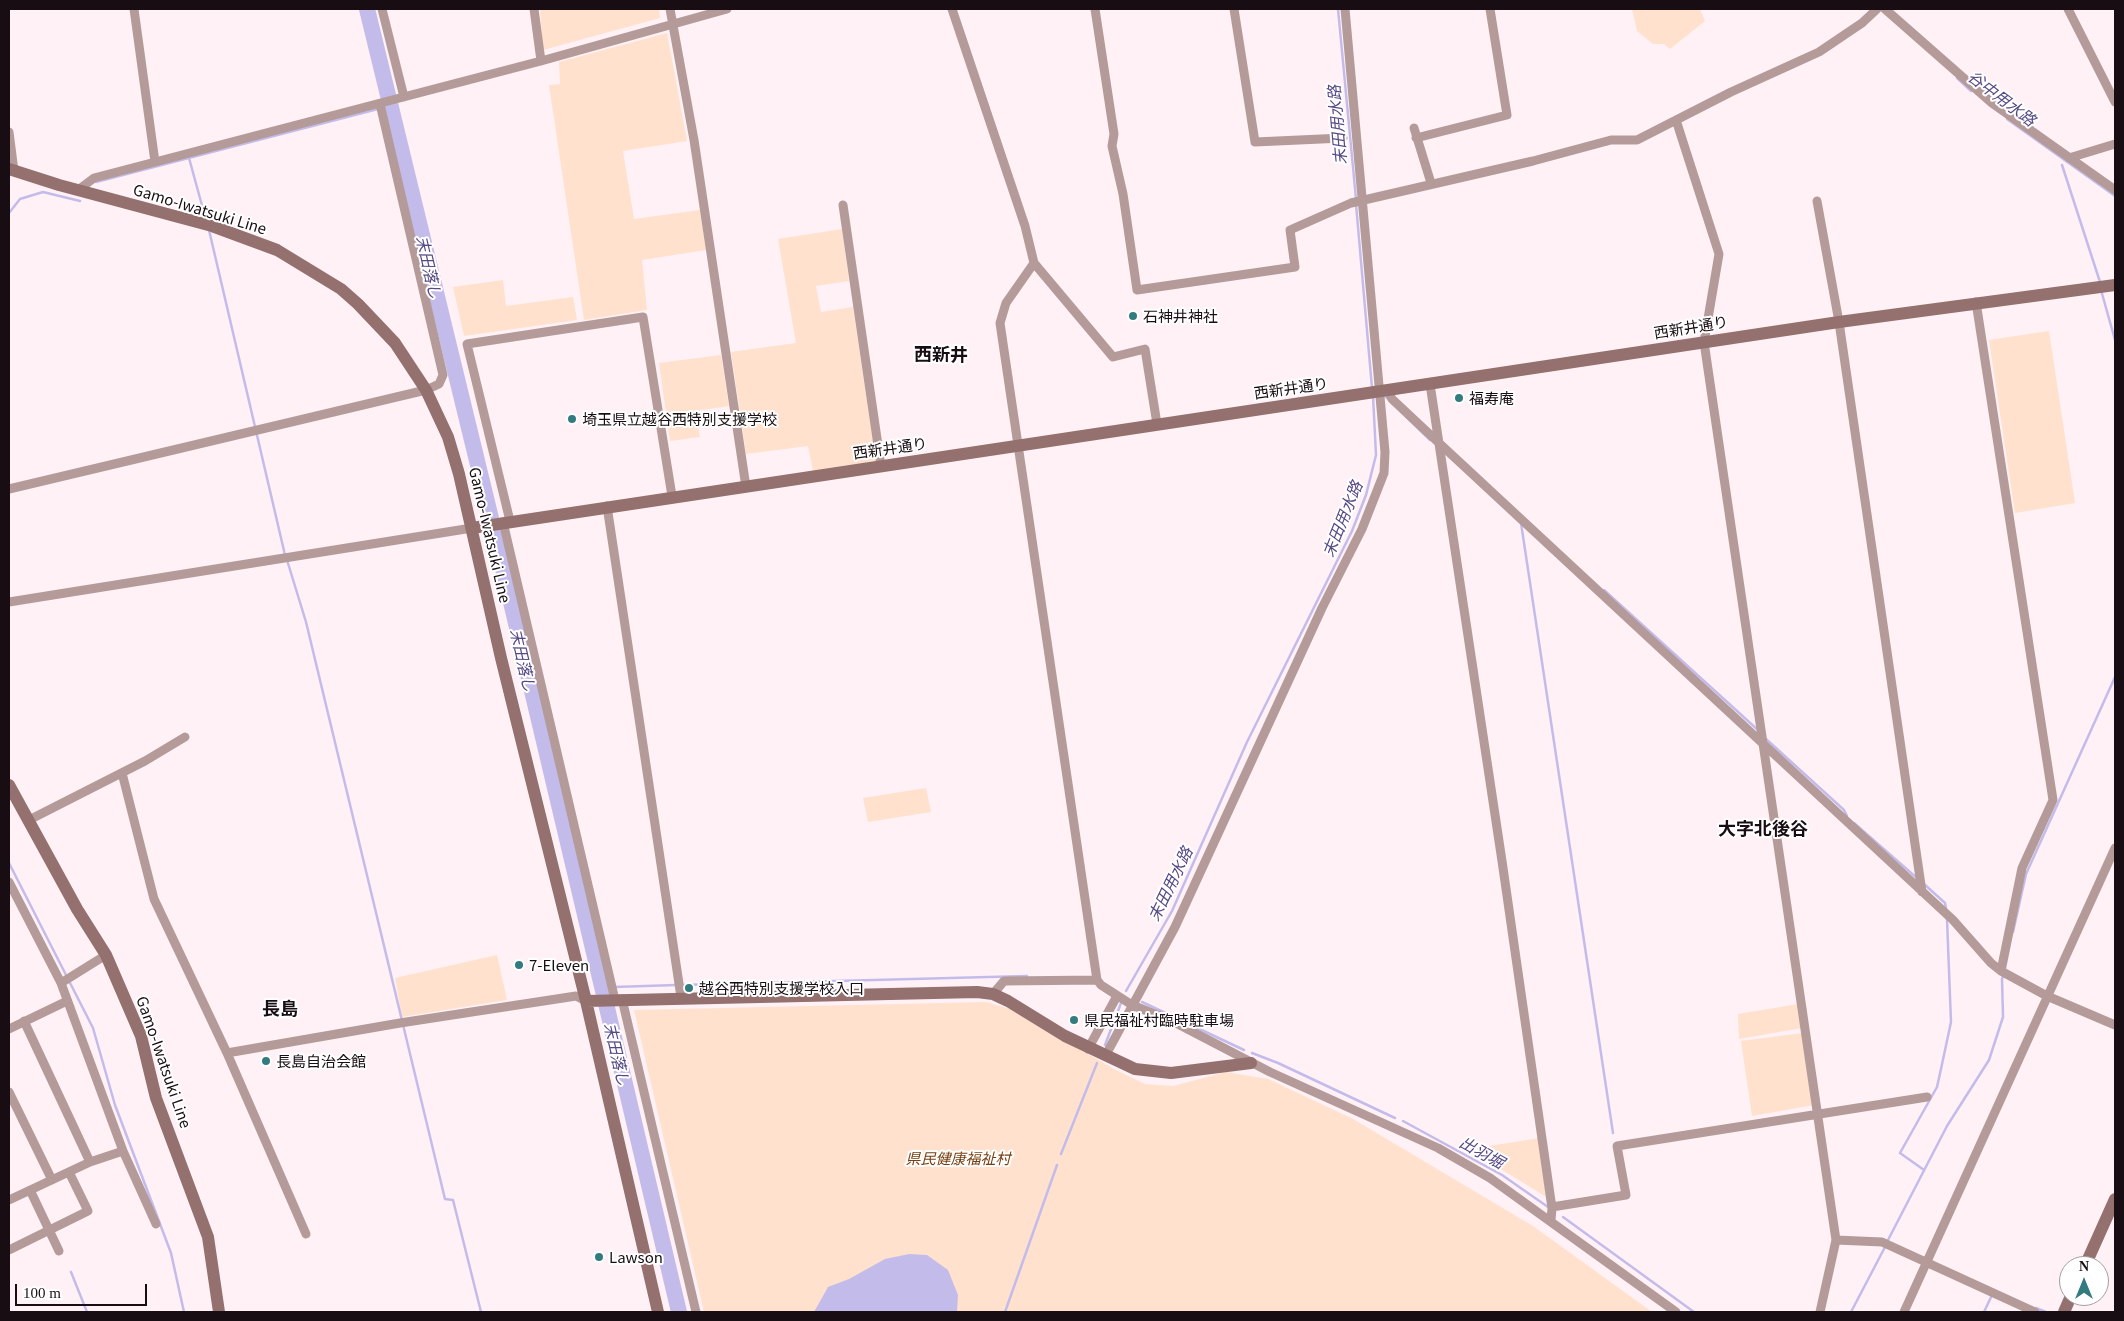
<!DOCTYPE html>
<meta charset="utf-8">
<style>
body{margin:0}
#map{position:relative;width:2124px;height:1321px;overflow:hidden;background:#fff1f6;font-family:Georgia,serif}
canvas{display:block}
.frame{position:absolute;inset:0;border:10px solid #180d12;pointer-events:none}
.north{position:absolute;left:2059px;top:1256px;width:50px;height:50px;box-sizing:border-box;background:#fff;border:1px solid #a39ea0;border-radius:50%;rotate:0deg;font-size:14px;font-weight:700;line-height:20px;text-align:center;color:#180d12}
.north::after{content:'';display:block;margin:auto;width:18px;height:22px;background:#327c7f;clip-path:polygon(50% 0,100% 100%,50% 72%,0 100%)}
.scale{position:absolute;left:15px;top:1284px;width:132px;height:22px;box-sizing:border-box;border:2px solid #180d12;border-top:0;padding-left:6px;font-size:15px;line-height:18px;white-space:nowrap;color:#180d12;-webkit-text-stroke:4px #fff;paint-order:stroke}
</style>
<div id="map">
<canvas width="2124" height="1321"></canvas>
<div class="frame"></div>
<div class="north">N</div>
<div class="scale">100 m</div>
</div>
<script>
const ctx = document.querySelector('canvas').getContext('2d');
ctx.lineJoin = 'round';
function fill(path, color) {
  ctx.fillStyle = color;
  ctx.fill(path, 'evenodd');
}
function shape(rows) {
  const path = new Path2D();
  for (const r of rows) {
    path.moveTo(r[0], r[1]);
    for (let i = 2; i < r.length; i += 2) path.lineTo(r[i], r[i + 1]);
  }
  return path;
}
function strokePath(path, color, width, dash) {
  ctx.strokeStyle = color;
  ctx.lineWidth = width;
  ctx.lineCap = dash ? 'butt' : 'round';
  ctx.setLineDash(dash || []);
  ctx.stroke(path);
}
function write(font, color, halo, rows, align = 'center') {
  ctx.font = font + ' Georgia,"Noto Sans JP",serif';
  ctx.lineWidth = 4;
  ctx.setLineDash([]);
  ctx.textBaseline = 'middle';
  ctx.strokeStyle = halo;
  ctx.fillStyle = color;
  for (const [text, x, y, turn = 0] of rows) {
    ctx.save();
    ctx.translate(x, y);
    ctx.rotate((+turn || 0) * Math.PI / 180);
    ctx.textAlign = isNaN(turn) ? turn : align;
    if (halo) ctx.strokeText(text, 0, 0);
    ctx.fillText(text, 0, 0);
    ctx.restore();
  }
}
fill(shape([
 [540,9,659,9,660,18,543,50],
 [1632,9,1700,9,1705,21,1670,49,1664,44,1653,44,1637,31],
 [667,33,687,141,623,151,634,219,700,210,706,250,642,260,647,310,584,320,549,85,560,84,559,62],
 [842,229,849,281,816,286,821,312,853,307,876,462,813,471,808,446,746,454,731,352,796,343,778,239],
 [503,280,506,306,573,297,577,320,464,336,453,287],
 [2049,331,2075,503,2015,513,1989,340],
 [721,355,729,406,695,411,700,437,670,441,659,363],
 [926,788,931,812,868,822,863,798],
 [497,955,507,1000,402,1017,395,978],
 [986,1002,1014,1010,1114,1069,1145,1084,1173,1086,1226,1072,1268,1079,1353,1119,1533,1226,1652,1312,704,1312,634,1010],
 [1798,1004,1802,1028,1739,1039,1738,1014],
 [1802,1033,1814,1105,1752,1116,1741,1041],
 [1539,1138,1548,1198,1478,1155,1477,1148]
]), '#ffe1ce');
fill(shape([
 [909,1254,927,1255,948,1270,958,1295,957,1312,814,1312,828,1287,849,1279,885,1259]
]), '#c3bceb');
strokePath(shape([
 [1338,9,1356,199],
 [1957,78,1971,91],
 [383,107,392,105],
 [2007,119,2115,196],
 [189,158,206,220],
 [2062,165,2100,282],
 [96,182,378,109],
 [1356,204,1372,388],
 [9,213,20,199,43,192,80,201],
 [209,230,285,555],
 [2101,290,2115,340],
 [1384,395,1430,440],
 [1521,523,1613,1133],
 [287,560,306,622,445,1199,453,1200,481,1312],
 [1604,590,1759,731],
 [1766,739,1844,810,1847,816],
 [1854,823,1918,879],
 [9,863,93,1028,115,1105,171,1253,184,1312],
 [1924,884,1945,903,1946,909],
 [2013,932,2026,874,2115,677],
 [682,985,1027,976],
 [601,986,609,986],
 [614,987,676,985],
 [1126,991,1172,911,1247,742,1352,531,1366,495,1376,455,1373,396],
 [1142,1002,1244,1050],
 [1105,1045,1121,1003],
 [1252,1053,1278,1063,1395,1118],
 [1403,1121,1502,1175,1548,1207],
 [1061,1154,1097,1063],
 [1924,1170,1900,1153,1937,1087,1941,1069,1951,1022,1947,919],
 [1563,1217,1694,1312],
 [1887,1242,1947,1126,1989,1060,2003,1017,2002,979,2004,974],
 [71,1272,87,1312],
 [2036,1308,2046,1312],
 [1005,1312,1057,1165],
 [1851,1312,1885,1247],
 [1984,1312,1992,1295]
]), '#c3bceb', 2.5);
strokePath(shape([
 [367,9,497,543,679,1312]
]), '#c3bceb', 16);
strokePath(shape([
 [134,9,155,162],
 [382,9,404,97],
 [534,9,541,61],
 [670,9,694,140,746,487],
 [952,9,1025,226,1034,263,1113,357,1145,349,1157,424],
 [1095,9,1114,134,1112,146,1123,194,1137,290,1295,267,1290,230,1351,203,1533,161,1611,140,1637,140,1731,92,1819,52,1862,23,1877,9],
 [1234,9,1255,142,1343,138],
 [1885,9,1992,103,2115,190],
 [2068,9,2115,102],
 [1676,120,1719,254,1704,342,1836,1240,1820,1312],
 [1414,128,1431,183],
 [9,132,14,171],
 [1416,138,1507,115,1490,9],
 [2069,158,2115,144],
 [78,190,94,178,541,61,727,9],
 [1817,201,1839,322,1922,892],
 [843,205,881,466],
 [1034,263,1006,303,1000,323,1097,980],
 [1976,302,2053,800,2022,868,2001,971],
 [1430,384,1502,861,1552,1208,1551,1220],
 [1388,390,1392,399,1439,443,1953,920,1991,963,2001,971,2047,996,2115,1025],
 [9,489,426,390,439,384,443,375,380,104],
 [607,506,681,997],
 [510,521,467,344,643,317,672,496],
 [503,522,615,1000],
 [9,602,472,528],
 [122,773,154,899,227,1053,306,1234],
 [29,820,145,761,185,737],
 [9,882,61,983],
 [106,955,61,983,123,1151,156,1224],
 [993,994,1004,981,1097,980,1101,985,1132,1005,1172,1021,1270,1072,1438,1148,1490,1178,1676,1312],
 [622,999,696,1312],
 [24,1021,90,1162],
 [9,1029,67,1001],
 [1088,1049,1117,996],
 [1109,1049,1175,927,1322,608,1362,529,1384,473,1385,452,1345,9],
 [227,1053,400,1023,576,996,586,1001],
 [9,1092,52,1180],
 [30,1190,59,1251],
 [9,1200,90,1162,123,1151],
 [1552,1207,1626,1195,1617,1146,1927,1097],
 [1836,1240,1882,1242,2035,1312],
 [9,1250,88,1211,69,1172],
 [1904,1312,2115,848]
]), '#b49b99', 9);
strokePath(shape([
 [9,169,59,185,212,226,277,250,341,289,358,304,395,343,426,390,448,437,459,474,501,658,586,1001,658,1312],
 [472,528,1839,322,2115,285],
 [9,785,77,909,106,955,141,1036,156,1098,208,1237,219,1312],
 [586,1001,977,992,993,994,1008,1001,1065,1036,1135,1069,1171,1073,1251,1063],
 [2085,1266,2115,1199],
 [2064,1312,2071,1296]
]), '#94706e', 12);
for (const [x, y, r, color] of [
 [1133,316,5,"#327c7f"],
 [1459,398,5,"#327c7f"],
 [572,419,5,"#327c7f"],
 [519,965,5,"#327c7f"],
 [689,988,5,"#327c7f"],
 [1074,1020,5,"#327c7f"],
 [266,1061,5,"#327c7f"],
 [599,1257,5,"#327c7f"]
]) {
  const dot = new Path2D();
  dot.arc(x, y, r, 0, 2 * Math.PI);
  ctx.fillStyle = color;
  ctx.fill(dot);
  strokePath(dot, '#fff', 2);
}
write('15px', '#180d12', '#fff', [
 ["Gamo-Iwatsuki Line",200,209,17],
 ["西新井通り",1691,327,-9],
 ["西新井通り",1291,388,-8],
 ["西新井通り",890,448,-8],
 ["Gamo-Iwatsuki Line",490,535,77],
 ["Gamo-Iwatsuki Line",164,1062,71]
]);
write('15px', '#180d12', '#fff', [
 ["石神井神社",1143,316],
 ["福寿庵",1469,398],
 ["埼玉県立越谷西特別支援学校",582,419],
 ["7-Eleven",529,965],
 ["越谷西特別支援学校入口",699,988],
 ["県民福祉村臨時駐車場",1084,1020],
 ["長島自治会館",276,1061],
 ["Lawson",609,1257]
], 'left');
write('italic 15px', '#773f11', '#fff', [
 ["県民健康福祉村",958,1158]
]);
write('italic 16px', '#564a86', '#fff', [
 ["谷中用水路",2002,98,37],
 ["末田用水路",1337,125,-95],
 ["末田落し",429,267,77],
 ["末田用水路",1342,519,-68],
 ["末田落し",523,660,77],
 ["末田用水路",1170,884,-64],
 ["末田落し",617,1054,77],
 ["出羽堀",1482,1152,29]
]);
write('bold 18px', '#180d12', '#fff', [
 ["西新井",941,354],
 ["大字北後谷",1763,828],
 ["長島",280,1008]
]);
</script>
